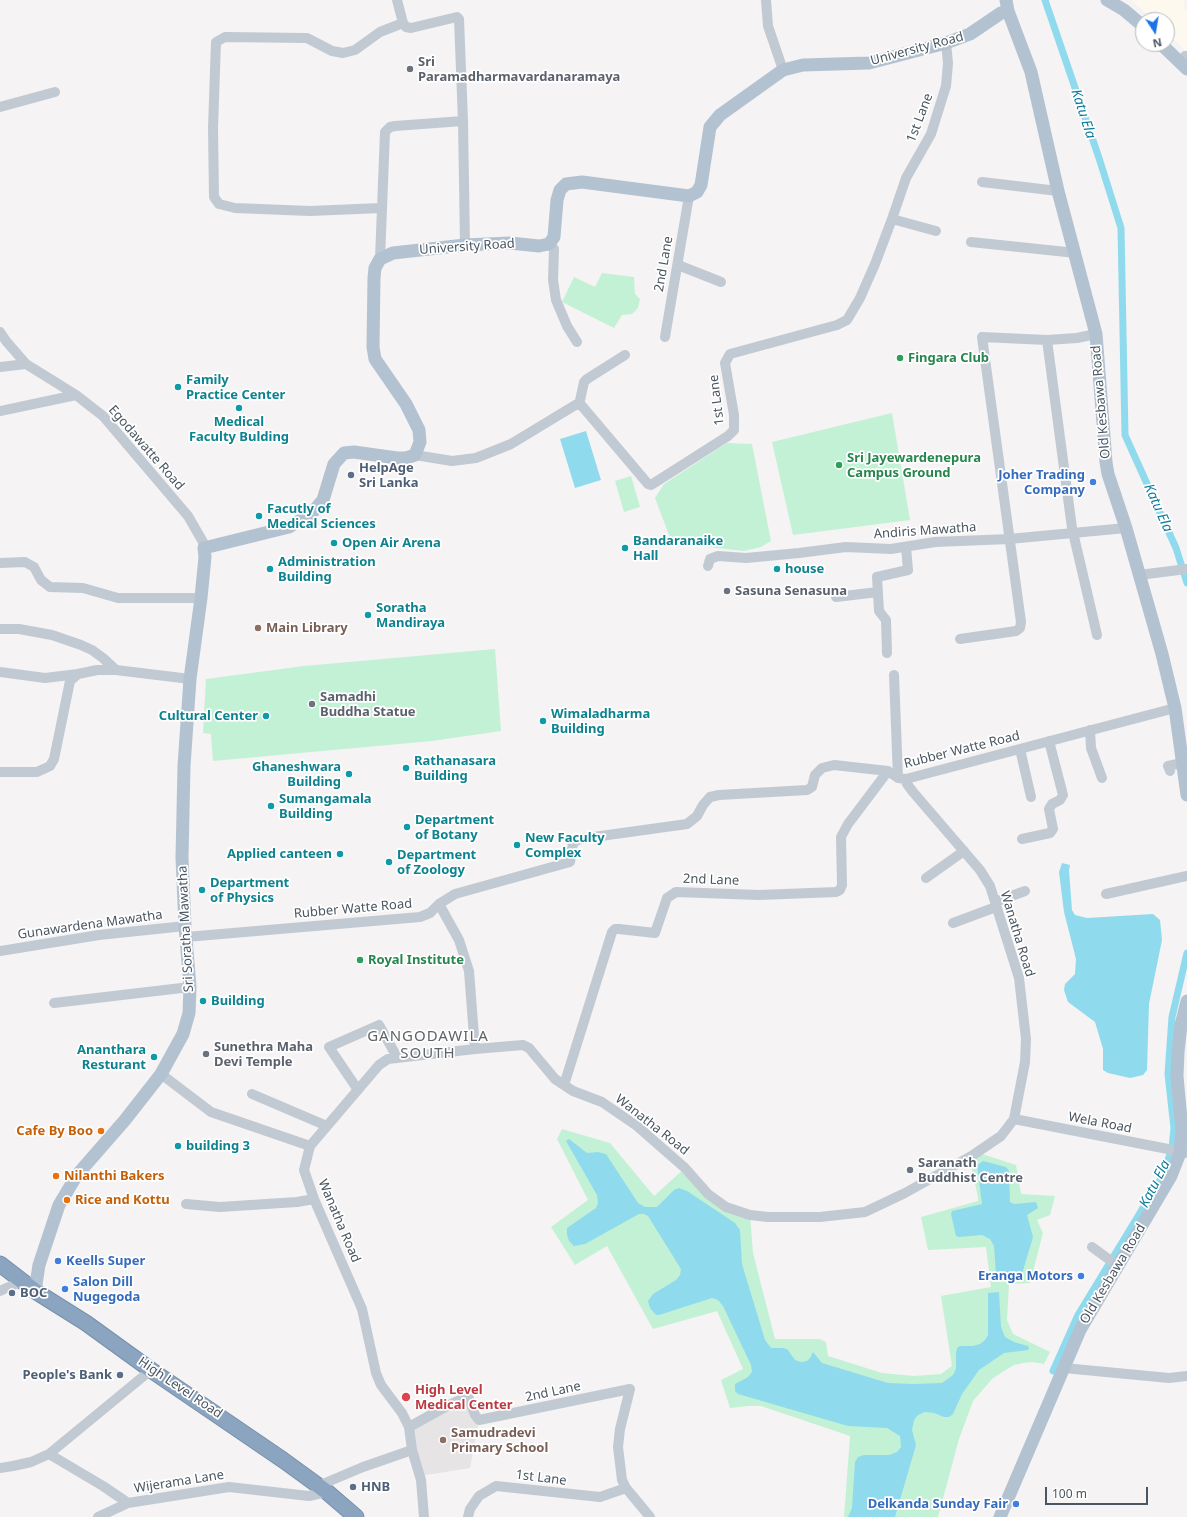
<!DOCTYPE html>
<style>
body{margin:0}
#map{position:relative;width:1187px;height:1517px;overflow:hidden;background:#f5f3f3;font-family:"Noto Sans",sans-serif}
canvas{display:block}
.north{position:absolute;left:1135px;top:12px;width:40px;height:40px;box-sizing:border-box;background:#fff;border:1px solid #b7bbc0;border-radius:50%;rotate:168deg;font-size:11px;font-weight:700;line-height:16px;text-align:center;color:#4a5661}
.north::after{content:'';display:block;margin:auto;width:14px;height:18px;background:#1a73e8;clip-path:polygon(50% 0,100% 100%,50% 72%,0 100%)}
.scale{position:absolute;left:1045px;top:1487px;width:103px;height:18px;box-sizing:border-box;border:2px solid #4a5661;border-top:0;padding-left:5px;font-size:12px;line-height:14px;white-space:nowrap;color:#4a5661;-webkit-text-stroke:3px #fff;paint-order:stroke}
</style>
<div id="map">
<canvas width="1187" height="1517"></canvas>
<div class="north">N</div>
<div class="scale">100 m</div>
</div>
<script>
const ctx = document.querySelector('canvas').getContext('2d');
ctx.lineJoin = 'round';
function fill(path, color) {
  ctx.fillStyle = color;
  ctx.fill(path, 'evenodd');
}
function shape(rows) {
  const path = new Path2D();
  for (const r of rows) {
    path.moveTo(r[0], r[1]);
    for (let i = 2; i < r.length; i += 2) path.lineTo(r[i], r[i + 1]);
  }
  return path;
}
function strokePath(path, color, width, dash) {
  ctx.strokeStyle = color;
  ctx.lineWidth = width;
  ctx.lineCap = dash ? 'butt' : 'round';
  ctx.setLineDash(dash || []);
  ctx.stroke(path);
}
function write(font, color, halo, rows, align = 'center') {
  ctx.font = font + ' "Noto Sans",sans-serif';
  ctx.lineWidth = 3.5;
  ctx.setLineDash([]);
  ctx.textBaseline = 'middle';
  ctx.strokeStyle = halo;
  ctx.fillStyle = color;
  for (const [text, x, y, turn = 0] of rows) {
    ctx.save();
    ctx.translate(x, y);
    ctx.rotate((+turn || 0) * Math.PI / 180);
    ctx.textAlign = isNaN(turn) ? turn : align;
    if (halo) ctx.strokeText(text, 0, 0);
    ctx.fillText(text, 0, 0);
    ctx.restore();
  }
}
fill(shape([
 [1131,0,1185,0,1184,6,1185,11,1187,10,1187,53,1167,32,1167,20,1154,20]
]), '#fdf9ef');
fill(shape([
 [469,1400,479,1420,470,1468,420,1476,410,1430]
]), '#e6e4e5');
fill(shape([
 [602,273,634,277,635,294,640,299,638,308,632,314,622,315,614,328,562,302,574,277,595,287],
 [892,413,910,520,793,535,772,442],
 [727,443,752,444,771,541,761,547,744,551,672,543,655,498,664,484],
 [631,476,640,507,624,512,615,481],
 [495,649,501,731,432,741,213,761,211,734,203,733,206,679,304,666],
 [562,1129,610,1143,654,1196,685,1168,708,1194,750,1215,753,1253,775,1339,819,1339,826,1342,828,1356,882,1373,914,1376,941,1374,952,1366,941,1296,991,1287,986,1247,928,1250,921,1217,978,1201,978,1197,972,1170,966,1159,976,1152,1016,1165,1021,1194,1055,1196,1050,1215,1037,1220,1043,1233,1030,1283,1009,1284,1007,1320,1013,1334,1050,1352,1044,1364,1033,1362,1023,1363,1014,1365,1004,1371,992,1379,973,1401,959,1439,938,1517,844,1517,850,1436,761,1406,748,1406,730,1408,721,1380,743,1369,717,1311,653,1329,607,1246,575,1265,551,1227,588,1200,557,1139]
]), '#c3f1d5');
fill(shape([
 [586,431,601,480,575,488,560,439],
 [1062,863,1070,865,1069,870,1072,910,1075,915,1087,918,1153,914,1160,920,1162,940,1149,1004,1147,1070,1143,1075,1130,1078,1108,1073,1103,1070,1103,1049,1095,1022,1068,1002,1064,990,1065,984,1075,974,1076,959,1064,912,1059,872],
 [569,1139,587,1153,598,1152,606,1154,638,1203,645,1207,657,1207,674,1190,679,1188,687,1191,735,1223,740,1230,742,1264,765,1340,771,1348,784,1348,788,1350,795,1360,801,1362,807,1361,810,1358,813,1352,822,1363,888,1383,913,1384,942,1383,953,1375,956,1369,956,1353,957,1348,960,1346,973,1346,980,1344,985,1340,988,1335,988,1293,999,1292,1001,1327,1005,1337,1014,1342,1028,1346,1029,1348,1028,1350,1004,1353,979,1370,962,1394,953,1414,949,1417,944,1417,934,1413,925,1412,918,1415,914,1420,912,1430,916,1445,895,1517,848,1517,852,1508,855,1462,858,1457,864,1455,889,1455,897,1452,901,1447,900,1436,887,1428,848,1426,738,1394,735,1391,735,1384,748,1377,752,1372,751,1365,723,1306,718,1300,712,1298,659,1315,656,1315,650,1308,648,1301,653,1294,676,1280,680,1275,681,1269,648,1216,644,1214,639,1214,585,1244,574,1246,569,1241,567,1235,567,1228,596,1208,598,1203,597,1195,566,1141],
 [983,1161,1006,1167,1009,1171,1010,1202,1014,1204,1036,1202,1038,1208,1027,1215,1033,1237,1022,1274,996,1275,994,1246,990,1239,982,1235,959,1237,956,1236,951,1214,952,1211,982,1204,977,1165]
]), '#90daee');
strokePath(shape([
 [1045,0,1099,158,1121,228,1125,435,1176,548,1187,583],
 [1053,1371,1078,1315,1163,1175,1172,1148,1174,1128,1168,1074,1172,1017,1187,953]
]), '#90daee', 7);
const highway = shape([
 [0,1264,35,1291,86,1323,151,1370,283,1460,327,1492,356,1517]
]);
strokePath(highway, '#7690ad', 17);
strokePath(shape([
 [397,0,403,23,406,27,411,28,457,17,459,19,463,121,465,245],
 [766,0,768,26,783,70],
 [1185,56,1187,56],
 [0,107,55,92],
 [982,182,1058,191],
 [381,208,310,211,235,208,219,204,214,197,213,128,216,42,225,37,307,38,332,51,343,53,355,50,380,32,403,23],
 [892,219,936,231],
 [971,242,1076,253],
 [549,244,554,249,553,280,556,300,567,326,577,342],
 [380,259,385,132,390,127,395,126,463,121],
 [678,265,721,282],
 [0,332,6,341,26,364,76,395,103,416,188,516,203,542,204,548],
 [665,337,689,196],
 [1047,340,1072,528,1097,635],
 [0,367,26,364],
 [579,405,584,382,587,379,625,355],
 [0,411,76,395],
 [415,455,452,461,476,458,511,444,577,404,579,405,582,406,648,484,651,485,728,436,734,430,734,415,725,363,730,354,837,325,847,320,860,298,875,264,892,219,906,178,931,134,946,86,948,63,946,43],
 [0,563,25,562,34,567,41,580,50,587,83,588,118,598,201,598],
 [708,566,710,559,718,556,746,558,799,553,846,547,891,549,935,542,1009,539,1126,528],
 [1139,575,1187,569],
 [836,597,878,592],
 [0,629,19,629,52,635,81,645,92,650,103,658,116,670,190,679],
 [960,639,1016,631,1020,628,1021,622,982,337,1047,340,1077,338,1096,334],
 [887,653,886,620,879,611,877,577,908,570,906,547],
 [0,672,45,678,78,674],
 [894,675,898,778],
 [1090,730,1091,748,1102,778],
 [1020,749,1031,797],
 [1170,771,1168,766,1182,763],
 [0,772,37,772,50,766,54,759,70,681,78,674,97,670,116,670],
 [1022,839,1050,833,1053,829,1049,809,1052,804,1060,800,1063,795,1049,741],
 [926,878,964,851],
 [1106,894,1187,876],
 [995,902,1025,891],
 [439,904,459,940,469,971,475,1049],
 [953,923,996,907],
 [186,937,420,917,430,913,439,904,455,894,570,862,573,843,579,839,687,824,697,816,703,805,710,797,719,795,807,790,812,787,815,775,822,768,834,765,888,771,898,778,906,779,1175,708],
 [0,951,99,935,185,926],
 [54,1003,190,987],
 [161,1074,211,1112,310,1146],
 [564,1085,612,932,615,929,619,929,655,933,667,898,676,892,759,895,836,892,840,890,842,885,841,837,848,824,888,771],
 [358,1090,329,1047,379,1025,397,1057],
 [252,1094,327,1126],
 [1014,1119,1168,1149,1180,1153,1187,1153],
 [186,1204,220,1207,297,1202,314,1199],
 [1092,1247,1118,1266],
 [0,1291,22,1281],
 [1064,1368,1169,1378,1187,1376],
 [409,1427,447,1406,468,1396,475,1415,479,1420,630,1389,620,1429,618,1447,622,1480,626,1488,650,1517],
 [49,1454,103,1486,128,1503],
 [0,1468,13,1466,31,1462,49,1454,151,1370],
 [318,1486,363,1467,412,1450],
 [98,1517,128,1503,229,1487,309,1496,327,1492],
 [424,1517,421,1480,412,1450,409,1427,402,1413,381,1385,376,1373,362,1309,314,1199,304,1170,310,1146,379,1065,388,1059,475,1049,523,1045,529,1048,555,1079,573,1091,602,1102,637,1126,685,1168,708,1194,726,1207,750,1215,768,1217,820,1217,865,1212,905,1193,973,1155,1001,1136,1014,1119,1025,1062,1026,1039,1019,978,990,886,980,870,913,792,907,784,906,779],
 [468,1517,470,1509,479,1496,496,1486,600,1497,626,1488]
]), '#c1cad2', 10);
strokePath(shape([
 [1006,0,1008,11,1031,72,1058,191,1096,334,1106,462,1108,474,1126,528,1162,654,1175,708,1187,795],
 [1107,0,1124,10,1143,26],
 [1161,44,1187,69],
 [35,1291,39,1265,59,1205,77,1175,125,1120,161,1074,183,1034,189,1013,190,987,185,926,182,858,184,766,190,679,201,598,205,557,204,548,289,527,312,513,323,500,334,464,344,453,354,452,397,458,406,458,415,455,420,442,419,430,406,404,375,359,373,347,374,278,375,268,380,259,393,253,465,245,510,243,539,246,549,244,554,237,557,200,560,190,566,184,582,182,689,196,697,192,701,185,710,127,720,115,783,70,803,65,869,63,946,43,970,34,1001,13,1008,11],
 [1000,1517,1080,1330,1171,1176,1180,1153,1182,1130,1177,1076,1178,1052,1181,1025,1187,1001]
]), '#b3c2d1', 13);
strokePath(highway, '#8ba5c1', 15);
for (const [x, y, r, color] of [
 [410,69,4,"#6b7280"],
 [900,358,4,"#2e9e5b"],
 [178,387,4,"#0f9aa8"],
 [239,408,4,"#0f9aa8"],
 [839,465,4,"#2e9e5b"],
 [351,475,4,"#5c6f8a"],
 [1093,482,4,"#3f7fe0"],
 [259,516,4,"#0f9aa8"],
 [334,543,4,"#0f9aa8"],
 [625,548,4,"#0f9aa8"],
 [270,569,4,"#0f9aa8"],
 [777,569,4,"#0f9aa8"],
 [727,591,4,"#6b7280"],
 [368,615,4,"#0f9aa8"],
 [258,628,4,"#8d6e63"],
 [312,704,4,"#6b7280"],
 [266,716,4,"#0f9aa8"],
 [543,721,4,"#0f9aa8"],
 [406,768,4,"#0f9aa8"],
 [349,774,4,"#0f9aa8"],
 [271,806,4,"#0f9aa8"],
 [407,827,4,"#0f9aa8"],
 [517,845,4,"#0f9aa8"],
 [340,854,4,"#0f9aa8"],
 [389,862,4,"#0f9aa8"],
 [202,890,4,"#0f9aa8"],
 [360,960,4,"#2e9e5b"],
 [203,1001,4,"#0f9aa8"],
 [206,1054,4,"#6b7280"],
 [154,1057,4,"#0f9aa8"],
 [101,1131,4,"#e8710a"],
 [178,1146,4,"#0f9aa8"],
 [910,1170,4,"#6b7280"],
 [56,1176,4,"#e8710a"],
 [67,1200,4,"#e8710a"],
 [58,1261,4,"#3f7fe0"],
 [1081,1276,4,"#3f7fe0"],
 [65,1289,4,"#3f7fe0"],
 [12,1293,4,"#5c6f8a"],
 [120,1375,4,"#5c6f8a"],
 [406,1397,5,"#e0444e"],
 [443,1440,4,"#8d6e63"],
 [353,1487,4,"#5c6f8a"],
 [1016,1504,4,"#3f7fe0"]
]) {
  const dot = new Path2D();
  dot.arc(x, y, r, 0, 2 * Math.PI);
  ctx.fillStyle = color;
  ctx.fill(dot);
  strokePath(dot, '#fff', 1.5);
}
write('13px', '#4a5661', '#fff', [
 ["University Road",917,49,-15],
 ["1st Lane",920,118,-69],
 ["University Road",467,247,-4],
 ["2nd Lane",664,264,-80],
 ["1st Lane",717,400,-97],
 ["Old Kesbawa Road",1101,402,-95],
 ["Egodawatte Road",146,448,49],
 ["Andiris Mawatha",925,531,-4],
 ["Rubber Watte Road",962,750,-14],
 ["2nd Lane",711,880,2],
 ["Rubber Watte Road",353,909,-5],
 ["Gunawardena Mawatha",90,925,-8],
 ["Sri Soratha Mawatha",186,929,-93],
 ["Wanatha Road",1017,934,73],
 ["Wela Road",1100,1123,11],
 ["Wanatha Road",652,1125,38],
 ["Wanatha Road",339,1221,67],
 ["Old Kesbawa Road",1113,1274,-59],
 ["High Level Road",180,1388,34],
 ["2nd Lane",553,1392,-12],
 ["1st Lane",541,1478,7],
 ["Wijerama Lane",179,1482,-9]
]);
write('bold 13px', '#5b616d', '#fff', [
 ["Sri",418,62],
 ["Paramadharmavardanaramaya",418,77],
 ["Sasuna Senasuna",735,591],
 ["Samadhi",320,697],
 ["Buddha Statue",320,712],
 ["Sunethra Maha",214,1047],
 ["Devi Temple",214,1062],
 ["Saranath",918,1163],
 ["Buddhist Centre",918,1178]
], 'left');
write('bold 13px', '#27864d', '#fff', [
 ["Fingara Club",908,358],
 ["Sri Jayewardenepura",847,458],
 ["Campus Ground",847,473],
 ["Royal Institute",368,960]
], 'left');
write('bold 13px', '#0d838f', '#fff', [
 ["Family",186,380],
 ["Practice Center",186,395],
 ["Medical",239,422,"center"],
 ["Faculty Bulding",239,437,"center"],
 ["Facutly of",267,509],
 ["Medical Sciences",267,524],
 ["Bandaranaike",633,541],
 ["Hall",633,556],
 ["Open Air Arena",342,543],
 ["Administration",278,562],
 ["Building",278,577],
 ["house",785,569],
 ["Soratha",376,608],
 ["Mandiraya",376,623],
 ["Wimaladharma",551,714],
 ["Building",551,729],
 ["Cultural Center",258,716,"right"],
 ["Rathanasara",414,761],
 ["Building",414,776],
 ["Ghaneshwara",341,767,"right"],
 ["Building",341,782,"right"],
 ["Sumangamala",279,799],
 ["Building",279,814],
 ["Department",415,820],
 ["of Botany",415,835],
 ["New Faculty",525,838],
 ["Complex",525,853],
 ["Applied canteen",332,854,"right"],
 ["Department",397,855],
 ["of Zoology",397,870],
 ["Department",210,883],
 ["of Physics",210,898],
 ["Building",211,1001],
 ["Ananthara",146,1050,"right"],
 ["Resturant",146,1065,"right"],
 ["building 3",186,1146]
], 'left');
write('bold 13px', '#4e5e75', '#fff', [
 ["HelpAge",359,468],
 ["Sri Lanka",359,483],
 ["BOC",20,1293],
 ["People's Bank",112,1375,"right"],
 ["HNB",361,1487]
], 'left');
write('bold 13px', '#366cbe', '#fff', [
 ["Joher Trading",1085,475],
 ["Company",1085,490],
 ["Keells Super",66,1261,"left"],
 ["Eranga Motors",1073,1276],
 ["Salon Dill",73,1282,"left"],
 ["Nugegoda",73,1297,"left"],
 ["Delkanda Sunday Fair",1008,1504]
], 'right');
write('bold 13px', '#785e54', '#fff', [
 ["Main Library",266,628],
 ["Samudradevi",451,1433],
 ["Primary School",451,1448]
], 'left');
write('bold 13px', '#c56008', '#fff', [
 ["Cafe By Boo",93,1131,"right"],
 ["Nilanthi Bakers",64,1176],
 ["Rice and Kottu",75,1200]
], 'left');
write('bold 13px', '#be3a42', '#fff', [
 ["High Level",415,1390],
 ["Medical Center",415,1405]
], 'left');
write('italic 14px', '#0c7c9b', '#fff', [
 ["Katu Ela",1083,114,72],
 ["Katu Ela",1158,508,66],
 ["Katu Ela",1155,1184,-63]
]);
ctx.letterSpacing = '1px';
write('15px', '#5f6368', '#fff', [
 ["GANGODAWILA",428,1037],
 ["SOUTH",428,1054]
]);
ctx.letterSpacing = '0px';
</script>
